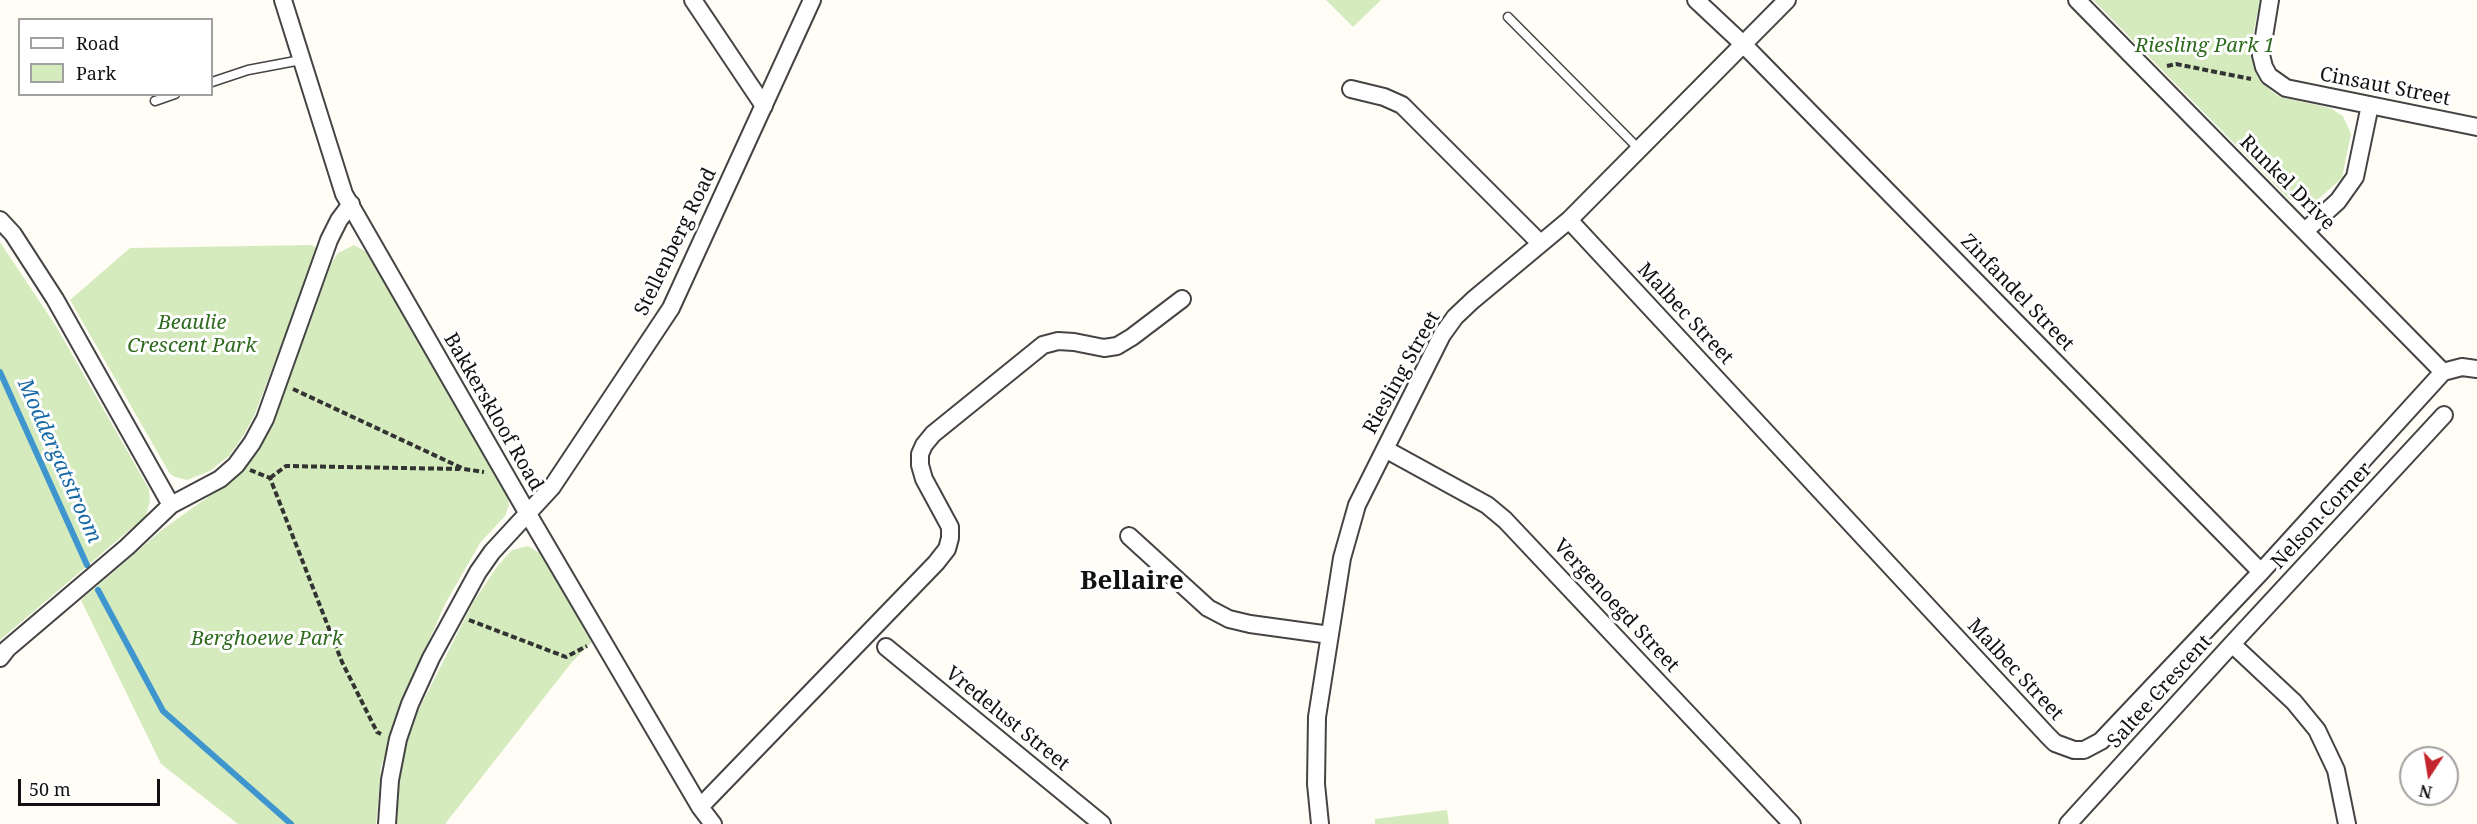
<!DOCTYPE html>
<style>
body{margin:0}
#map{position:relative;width:2477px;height:824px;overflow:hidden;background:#fffdf5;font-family:"Noto Serif",serif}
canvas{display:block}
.legend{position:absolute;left:18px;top:18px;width:195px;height:78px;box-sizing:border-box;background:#fff;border:2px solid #a0a0a0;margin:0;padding:8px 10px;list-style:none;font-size:18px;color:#111}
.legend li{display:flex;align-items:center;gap:12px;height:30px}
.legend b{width:30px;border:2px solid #a0a0a0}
.north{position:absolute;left:2399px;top:746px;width:60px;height:60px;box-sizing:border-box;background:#fff;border:2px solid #a0a0a0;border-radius:50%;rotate:192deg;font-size:16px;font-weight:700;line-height:24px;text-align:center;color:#111}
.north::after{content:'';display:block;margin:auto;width:21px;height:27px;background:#c4262e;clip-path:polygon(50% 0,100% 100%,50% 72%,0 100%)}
.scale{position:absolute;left:18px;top:779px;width:142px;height:27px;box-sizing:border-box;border:3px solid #111;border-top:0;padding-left:8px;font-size:18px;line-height:21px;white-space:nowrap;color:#111;-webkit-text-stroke:4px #fff;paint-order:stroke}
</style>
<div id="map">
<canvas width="2477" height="824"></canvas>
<ul class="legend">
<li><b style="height:8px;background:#fff"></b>Road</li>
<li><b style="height:16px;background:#d5ebbd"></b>Park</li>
</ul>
<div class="north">N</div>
<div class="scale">50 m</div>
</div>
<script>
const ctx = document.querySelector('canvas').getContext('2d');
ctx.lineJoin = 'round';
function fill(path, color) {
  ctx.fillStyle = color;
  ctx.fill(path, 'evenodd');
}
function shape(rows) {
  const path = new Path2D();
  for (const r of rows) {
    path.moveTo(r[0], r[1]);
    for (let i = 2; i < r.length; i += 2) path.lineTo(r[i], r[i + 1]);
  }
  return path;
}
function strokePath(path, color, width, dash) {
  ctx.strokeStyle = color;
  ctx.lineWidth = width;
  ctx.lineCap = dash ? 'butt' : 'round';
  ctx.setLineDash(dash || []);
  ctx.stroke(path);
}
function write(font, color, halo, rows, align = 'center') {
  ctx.font = font + ' "Noto Serif",serif';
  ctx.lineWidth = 6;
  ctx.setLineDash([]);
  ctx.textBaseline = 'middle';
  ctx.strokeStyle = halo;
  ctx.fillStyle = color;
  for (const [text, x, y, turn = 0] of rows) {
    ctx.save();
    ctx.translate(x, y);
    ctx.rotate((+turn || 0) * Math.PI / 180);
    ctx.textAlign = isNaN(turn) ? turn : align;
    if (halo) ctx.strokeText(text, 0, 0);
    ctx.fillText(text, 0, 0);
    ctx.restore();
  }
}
fill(shape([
 [1326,0,1381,0,1353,27],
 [2093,0,2260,0,2251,44,2253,66,2258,76,2271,91,2280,97,2330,108,2343,116,2351,134,2342,178,2315,202,2302,204,2289,199],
 [0,242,56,326,149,489,150,501,146,515,140,521,0,640],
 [312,245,316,248,317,253,254,416,243,436,229,456,210,471,187,480,175,477,170,474,70,300,130,248],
 [354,245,372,255,508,498,509,505,505,516,480,543,445,604,403,700,381,767,376,824,238,824,161,764,81,600,163,529,239,475,258,452,273,424,331,264,338,253],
 [528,546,543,555,593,641,572,662,445,824,396,824,396,792,403,751,418,711,474,601,496,568,512,550],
 [1447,810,1449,824,1375,824,1375,819]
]), '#d5ebbd');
strokePath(shape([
 [0,372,87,565],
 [98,590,163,711,291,824]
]), '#3f96cf', 6);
const lane = shape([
 [1508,17,1639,149],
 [212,82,248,70,301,60],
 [155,101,175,94]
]);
const street = shape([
 [283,0,344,194,528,514,700,807,713,824],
 [693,0,764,106],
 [1696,0,1743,44,2261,572],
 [2077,0,2443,372,2462,367,2477,369],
 [2270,0,2261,55,2264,67,2269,76,2286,88,2477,127],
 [1351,89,1384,97,1402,105,1540,243],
 [0,220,13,234,55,299,171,505],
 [1569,220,2048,736,2055,743,2074,750,2084,750,2101,741,2261,572,2443,372],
 [2305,231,2338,201,2355,177,2370,105],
 [1385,449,1487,505,1505,520,1792,824],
 [1129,536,1208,608,1229,619,1250,624,1330,635],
 [2232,644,2444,415],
 [886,647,1102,824],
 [0,658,7,649,127,547,171,505,220,479,236,465,252,443,265,419,329,240,339,220,351,204],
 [700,807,936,563,947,549,950,538,950,527,924,479,920,465,920,454,924,445,933,434,1043,345,1058,341,1074,342,1104,348,1117,346,1132,337,1182,299],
 [387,824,390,780,398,739,410,704,431,658,478,572,492,552,552,487,671,308,812,0],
 [1320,824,1316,784,1317,717,1342,558,1357,505,1442,335,1455,317,1473,300,1569,220,1787,0],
 [2068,824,2232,644,2294,702,2317,730,2336,770,2347,824]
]);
strokePath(lane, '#444', 11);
strokePath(street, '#444', 20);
strokePath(shape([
 [2167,66,2176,64,2251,79],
 [293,389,464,469,484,472],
 [250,470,270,478,342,662,377,732,381,734],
 [270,478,286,466,460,469],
 [469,620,566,657,587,646]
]), '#333', 4, [6, 3]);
strokePath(lane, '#fff', 8);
strokePath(street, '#fff', 16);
write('italic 20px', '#2f6b1f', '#fff', [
 ["Riesling Park 1",2205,46],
 ["Beaulie",192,323],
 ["Crescent Park",192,346],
 ["Berghoewe Park",267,639]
]);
write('20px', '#111', '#fff', [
 ["Cinsaut Street",2385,87,11],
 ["Runkel Drive",2287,183,45],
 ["Stellenberg Road",676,242,-64],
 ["Zinfandel Street",2017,293,46],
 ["Malbec Street",1685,314,47],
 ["Riesling Street",1402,373,-61],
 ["Bakkerskloof Road",493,412,60],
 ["Nelson Corner",2322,516,-47],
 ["Vergenoegd Street",1616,606,47],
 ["Malbec Street",2015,670,47],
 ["Saltee Crescent",2160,692,-48],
 ["Vredelust Street",1007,719,39]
]);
write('italic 21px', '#1768a6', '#fff', [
 ["Moddergatstroom",59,461,66]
]);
write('bold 26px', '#111', '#fff', [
 ["Bellaire",1132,582]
]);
</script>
